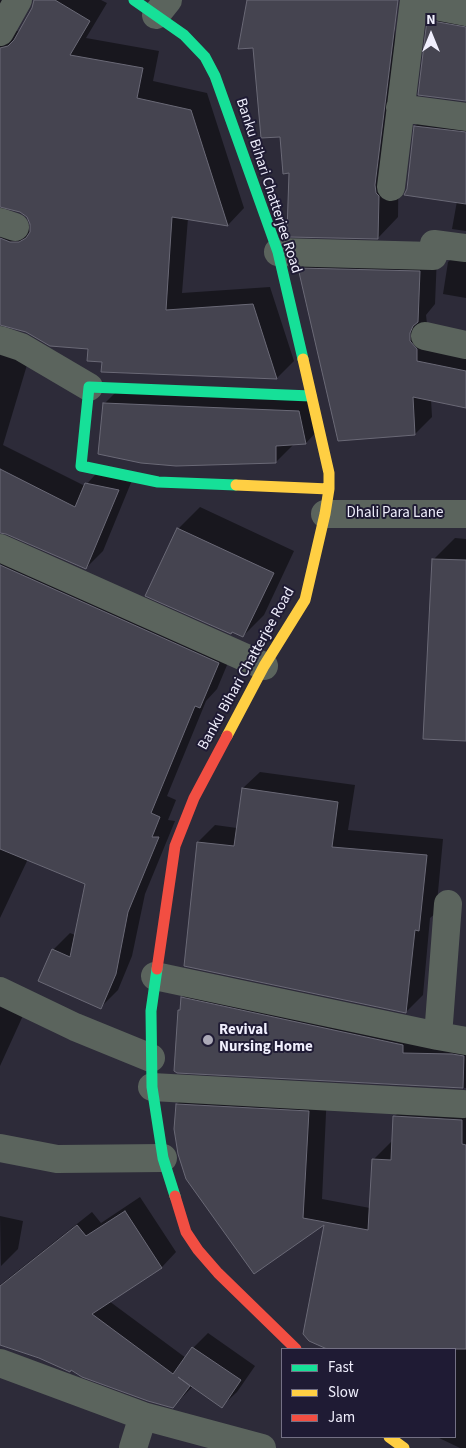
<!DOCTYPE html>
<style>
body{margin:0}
#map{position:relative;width:466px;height:1448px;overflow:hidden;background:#2d2b39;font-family:"Source Sans 3",sans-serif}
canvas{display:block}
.legend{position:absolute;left:281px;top:1348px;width:175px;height:90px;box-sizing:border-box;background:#1f1b34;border:1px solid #737084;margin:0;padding:6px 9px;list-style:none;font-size:15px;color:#f0effd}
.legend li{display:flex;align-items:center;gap:10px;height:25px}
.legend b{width:25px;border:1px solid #737084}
.north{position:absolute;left:406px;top:10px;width:50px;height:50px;-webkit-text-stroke:4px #1f1b34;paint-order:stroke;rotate:0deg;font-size:14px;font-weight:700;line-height:20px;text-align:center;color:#f0effd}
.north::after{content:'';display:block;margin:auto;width:18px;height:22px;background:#f0effd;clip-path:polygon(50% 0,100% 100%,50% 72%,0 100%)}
</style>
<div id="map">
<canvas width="466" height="1448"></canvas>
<ul class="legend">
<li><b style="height:6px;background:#16e098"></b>Fast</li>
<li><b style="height:6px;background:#ffcf43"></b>Slow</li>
<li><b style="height:6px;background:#f24e42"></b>Jam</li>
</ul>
<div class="north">N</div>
</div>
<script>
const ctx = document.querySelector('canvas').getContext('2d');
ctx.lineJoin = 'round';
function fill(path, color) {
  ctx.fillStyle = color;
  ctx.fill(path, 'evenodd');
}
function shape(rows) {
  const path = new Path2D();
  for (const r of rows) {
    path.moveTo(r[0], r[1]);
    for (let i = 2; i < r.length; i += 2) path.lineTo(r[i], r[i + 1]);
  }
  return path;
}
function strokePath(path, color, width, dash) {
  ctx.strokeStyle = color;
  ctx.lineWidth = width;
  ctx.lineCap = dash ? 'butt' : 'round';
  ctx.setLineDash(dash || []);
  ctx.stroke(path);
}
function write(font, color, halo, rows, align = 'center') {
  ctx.font = font + ' "Source Sans 3",sans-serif';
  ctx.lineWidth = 4;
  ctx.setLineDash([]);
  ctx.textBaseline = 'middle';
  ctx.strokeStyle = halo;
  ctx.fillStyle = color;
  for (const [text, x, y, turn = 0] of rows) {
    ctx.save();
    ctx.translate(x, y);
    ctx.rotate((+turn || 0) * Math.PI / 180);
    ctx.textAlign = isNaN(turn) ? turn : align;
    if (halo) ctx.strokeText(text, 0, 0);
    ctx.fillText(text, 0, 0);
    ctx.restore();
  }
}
fill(shape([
 [0,0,6,0,9,29,18,31,20,30,33,8,35,0,101,0,107,3,86,38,159,51,153,81,207,93,244,208,228,225,188,218,182,293,270,287,294,361,277,378,103,371,104,361,89,348,2,324,6,334,33,345,3,445,85,486,103,466,135,473,103,551,86,568,1,532,4,540,235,646,217,689,206,701,167,796,176,800,168,820,175,821,145,894,132,956,118,990,101,1007,53,950,70,933,75,935,87,883,28,859,0,918],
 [2,206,21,211,28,216,32,225,28,225,6,216],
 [249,0,394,0,399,137,398,217,378,238,290,172],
 [446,4,466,8,466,100,428,21],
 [433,109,466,114,466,231,452,229,457,201,408,189,415,126],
 [466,245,466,298,443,294,448,262],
 [316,251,437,255,435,304,426,315,427,324,466,350,466,406,431,399,432,417,415,434,299,269],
 [121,387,315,395,322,426,306,443,293,445,276,462,104,404],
 [200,507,294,551,264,615,243,636,147,595,178,529],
 [455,538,466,539,466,740,434,559],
 [260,772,355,785,348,830,443,839,436,913,430,918,423,995,406,1012,198,842,215,825,237,828,243,788],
 [0,977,31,998,0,1066],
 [201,979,466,1036,466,1088,178,1072,179,1010,181,1009,182,998],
 [196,1085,327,1092,322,1199,370,1208,373,1160,393,1140,395,1116,414,1097,466,1100,466,1448,460,1448,437,1437,455,1437,455,1349,331,1349,310,1340,304,1333,326,1222,254,1272,177,1104],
 [140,1197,176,1252,162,1267,109,1301,186,1358,193,1348,208,1333,255,1366,237,1392,222,1406,193,1386,173,1407,0,1343,0,1285,92,1212,101,1223],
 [0,1216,23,1221,18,1249,1,1266]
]), '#0007');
const building = shape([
 [34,0,55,0,90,21,70,55,143,68,137,98,191,110,228,226,172,217,166,310,253,304,277,379,101,372,102,362,87,361,88,349,50,346,26,332,0,325,0,238,10,242,19,242,26,238,30,232,30,224,27,217,20,212,0,207,0,48,8,46,14,40,32,8,34,0],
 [247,0,398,0,375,185,376,193,379,196,378,239,289,237,287,232,289,173,283,174,280,137,261,138,253,48,238,49,247,0],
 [427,20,466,27,466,101,418,95,427,20],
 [414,126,466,132,466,204,404,195,407,189,414,126],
 [298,268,420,271,418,322,413,326,410,333,410,341,417,349,417,361,466,371,466,408,413,397,415,435,338,441,298,268],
 [103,403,299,411,306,444,276,446,276,463,176,466,141,463,98,454,103,403],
 [0,469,75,507,85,483,119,490,86,569,6,534,0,533,0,469],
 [177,528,274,573,243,637,232,632,231,634,145,596,177,528],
 [432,559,466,560,466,741,423,739,432,559],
 [0,565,219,663,200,708,195,706,151,813,160,817,152,837,159,837,128,912,116,974,101,1009,38,981,52,949,70,957,85,884,0,849,0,565],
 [242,788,338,802,332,847,427,855,419,931,415,930,406,1013,184,966,197,842,234,846,242,788],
 [181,997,403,1045,403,1053,452,1054,464,1056,463,1088,177,1073,174,1071,178,1010,180,1010,181,997],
 [176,1104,309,1111,303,1218,368,1230,372,1159,391,1160,393,1116,462,1120,462,1144,466,1145,466,1349,327,1349,309,1341,303,1334,324,1225,254,1274,186,1179,178,1154,174,1129,176,1104],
 [125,1211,162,1268,92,1314,173,1374,192,1347,241,1380,222,1408,178,1377,190,1386,173,1408,148,1401,82,1377,71,1370,70,1372,39,1358,0,1345,0,1286,77,1225,86,1236,125,1211]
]);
fill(building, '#454450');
strokePath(building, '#6a6976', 1);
strokePath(shape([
 [417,0,425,4,466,12],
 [156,15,168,0],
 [0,32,18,0],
 [400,108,466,117],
 [391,187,414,0],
 [0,222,15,227],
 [278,252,433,256,434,244,466,248],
 [425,336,466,345],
 [0,340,21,347,89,387],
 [325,514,466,514],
 [0,548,264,666],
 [155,976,438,1036,466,1041],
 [0,991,75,1027,151,1058],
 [438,1036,448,904],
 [152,1087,463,1104],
 [0,1148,57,1159,163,1158],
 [0,1363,143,1416,262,1448],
 [133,1448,143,1416]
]), '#5b645d', 28);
strokePath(shape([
 [134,0,184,35,205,57,215,76,278,252,303,359],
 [236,485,158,482,81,466,89,387,311,396],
 [157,969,151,1011,152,1087,163,1158,175,1196]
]), '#16e098', 11);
strokePath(shape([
 [236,485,329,489],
 [227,736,264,666,305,600,325,514,329,489,329,473,303,359],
 [389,1437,404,1448]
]), '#ffcf43', 11);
strokePath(shape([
 [157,969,175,846,194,798,227,736],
 [175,1196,186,1232,198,1250,218,1273,296,1349]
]), '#f24e42', 11);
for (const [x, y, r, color] of [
 [208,1040,6,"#acaab8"]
]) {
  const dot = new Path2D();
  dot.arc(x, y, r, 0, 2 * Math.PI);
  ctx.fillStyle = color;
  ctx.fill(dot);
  strokePath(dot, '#1f1b34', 2);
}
write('15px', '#f0effd', '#1f1b34', [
 ["Banku Bihari Chatterjee Road",268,186,72],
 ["Dhali Para Lane",395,514],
 ["Banku Bihari Chatterjee Road",247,669,-61]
]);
write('bold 15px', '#f0effd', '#1f1b34', [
 ["Revival",219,1031],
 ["Nursing Home",219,1048]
], 'left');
</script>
